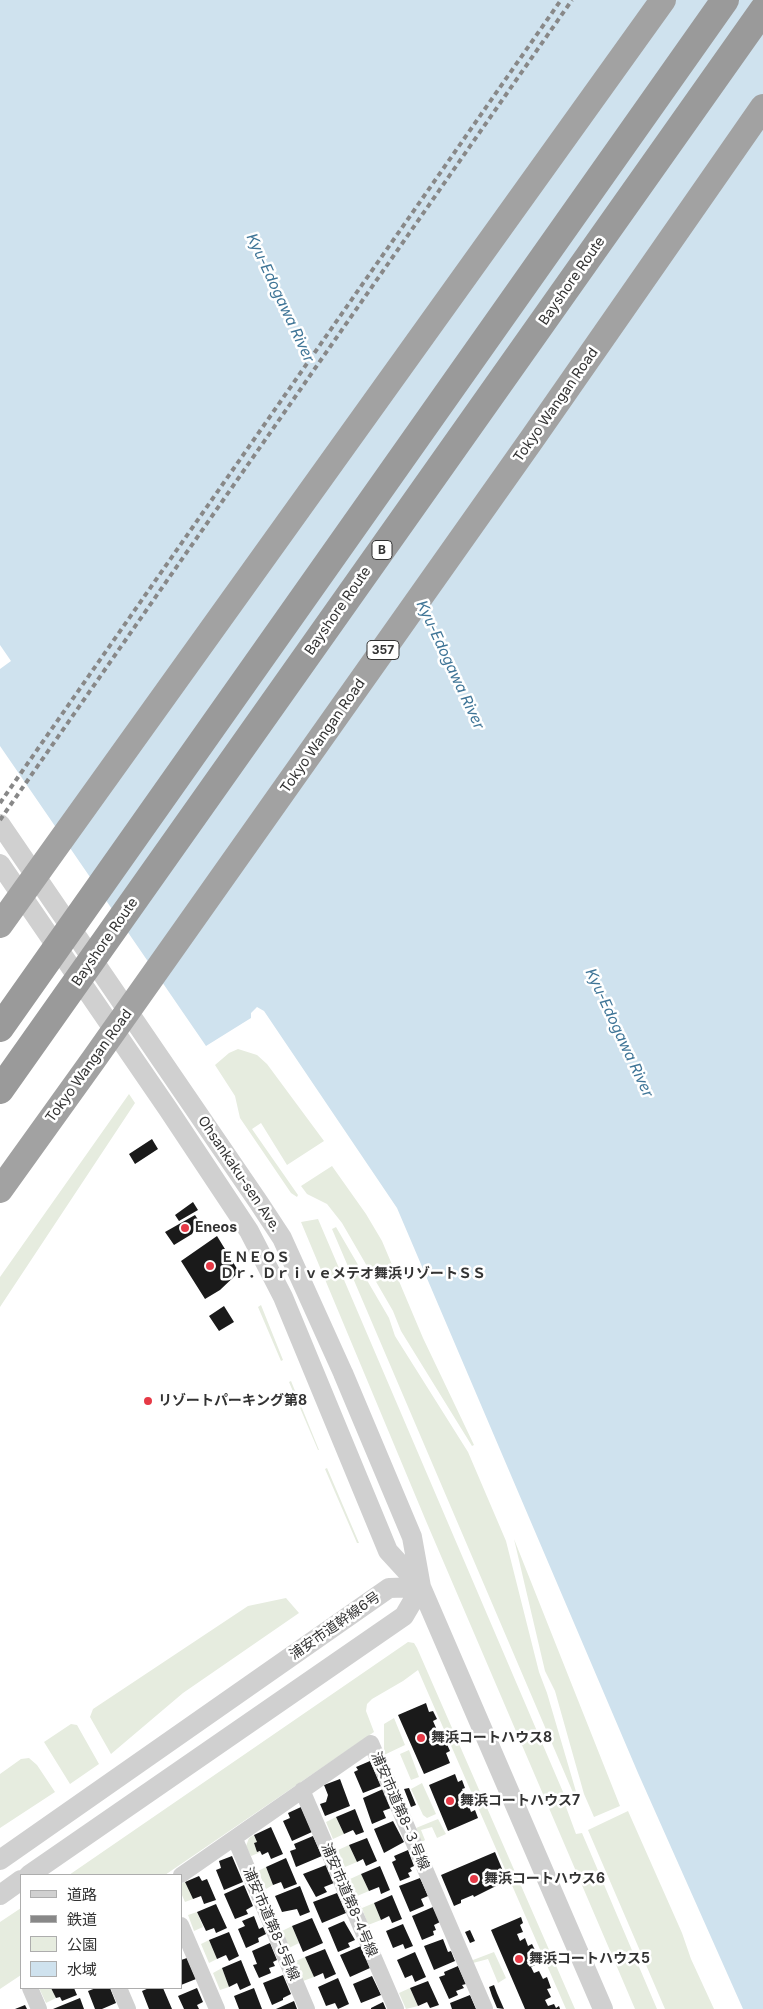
<!DOCTYPE html>
<meta charset="utf-8">
<style>
body{margin:0}
#map{position:relative;width:763px;height:2009px;overflow:hidden;background:#fff;font-family:Inter,"Noto Sans JP",sans-serif}
canvas{display:block}
.legend{position:absolute;left:20px;top:1874px;width:162px;height:115px;box-sizing:border-box;background:#fff;border:1px solid #adadad;margin:0;padding:6px 9px;list-style:none;font-size:15px;color:#333}
.legend li{display:flex;align-items:center;gap:10px;height:25px}
.legend b{width:25px;border:1px solid #adadad}
</style>
<div id="map">
<canvas width="763" height="2009"></canvas>
<ul class="legend">
<li><b style="height:6px;background:#d0d0d0"></b>道路</li>
<li><b style="height:6px;background:#888"></b>鉄道</li>
<li><b style="height:14px;background:#e6ecdf"></b>公園</li>
<li><b style="height:14px;background:#cfe2ee"></b>水域</li>
</ul>
</div>
<script>
const ctx = document.querySelector('canvas').getContext('2d');
ctx.lineJoin = 'round';
function fill(path, color) {
  ctx.fillStyle = color;
  ctx.fill(path, 'evenodd');
}
function shape(rows) {
  const path = new Path2D();
  for (const r of rows) {
    path.moveTo(r[0], r[1]);
    for (let i = 2; i < r.length; i += 2) path.lineTo(r[i], r[i + 1]);
  }
  return path;
}
function strokePath(path, color, width, dash) {
  ctx.strokeStyle = color;
  ctx.lineWidth = width;
  ctx.lineCap = dash ? 'butt' : 'round';
  ctx.setLineDash(dash || []);
  ctx.stroke(path);
}
function write(font, color, halo, rows, align = 'center') {
  ctx.font = font + ' Inter,"Noto Sans JP",sans-serif';
  ctx.lineWidth = 5;
  ctx.setLineDash([]);
  ctx.textBaseline = 'middle';
  ctx.strokeStyle = halo;
  ctx.fillStyle = color;
  for (const [text, x, y, turn = 0] of rows) {
    ctx.save();
    ctx.translate(x, y);
    ctx.rotate((+turn || 0) * Math.PI / 180);
    ctx.textAlign = isNaN(turn) ? turn : align;
    if (halo) ctx.strokeText(text, 0, 0);
    ctx.fillText(text, 0, 0);
    ctx.restore();
  }
}
fill(shape([
 [238,1049,257,1055,267,1064,324,1141,287,1165,261,1123,252,1129,298,1195,297,1197,291,1193,240,1118,235,1096,215,1065,229,1053],
 [129,1094,135,1103,0,1307,0,1277],
 [332,1166,366,1214,382,1241,423,1338,474,1445,472,1446,401,1331,393,1311,342,1223,327,1204,307,1194,301,1186],
 [318,1219,569,1806,566,1807,576,1834,582,1833,657,2009,635,2009,426,1521,301,1222],
 [336,1227,389,1318,395,1336,468,1452,506,1541,539,1672,547,1693,577,1795,577,1802,332,1229],
 [261,1305,283,1360,281,1361,258,1307],
 [291,1381,319,1450,318,1450,289,1382],
 [327,1468,359,1543,357,1543,325,1469],
 [514,1539,620,1806,594,1817,584,1794,555,1691,545,1671],
 [286,1598,299,1613,183,1693,111,1754,90,1717,93,1709,248,1606],
 [408,1642,414,1643,417,1648,575,2009,566,2009,418,1670,403,1681,372,1699,367,1704,366,1711,374,1732,165,1875,69,1875],
 [394,1718,405,1745,384,1755,384,1724],
 [71,1724,77,1725,99,1764,70,1784,44,1742],
 [409,1750,419,1777,411,1780,400,1754],
 [29,1758,37,1765,55,1792,0,1828,0,1774,21,1759],
 [422,1783,436,1814,427,1818,423,1815,411,1789],
 [628,1811,682,1933,691,1959,714,2009,665,2009,588,1830],
 [336,1817,344,1834,333,1839,326,1822],
 [438,1819,446,1834,437,1838,432,1827,421,1830,425,1840,422,1842,416,1828],
 [254,1835,257,1842,254,1843,257,1852,261,1852,251,1856,246,1846,249,1838],
 [349,1845,357,1862,345,1867,338,1850],
 [266,1867,273,1885,266,1889,258,1871],
 [361,1874,369,1891,357,1896,350,1879],
 [185,1882,193,1899,185,1902,181,1893,181,1884],
 [374,1903,381,1920,368,1925,362,1908],
 [21,1908,21,1975,0,1989,0,1922],
 [197,1912,203,1927,194,1931,188,1915],
 [292,1926,299,1943,289,1948,282,1931],
 [209,1940,217,1959,209,1963,201,1944],
 [494,1952,506,1978,498,1983,488,1959,473,1963,473,1960],
 [305,1957,314,1977,303,1981,296,1961],
 [222,1968,229,1987,220,1990,213,1973],
 [39,1988,51,1988,56,1998,46,2003],
 [410,1988,418,2006,406,2009,399,1993]
]), '#e6ecdf');
fill(shape([
 [0,0,763,0,763,2009,743,2009,638,1773,397,1208,264,1011,257,1007,251,1013,251,1018,206,1046,0,746,0,669,11,661,0,645]
]), '#cfe2ee');
fill(shape([
 [152,1139,158,1149,135,1164,129,1154],
 [193,1202,198,1210,179,1221,175,1215],
 [195,1215,199,1221,192,1234,174,1245,165,1232],
 [217,1236,239,1272,220,1290,205,1299,181,1261],
 [224,1306,234,1322,219,1331,209,1316],
 [426,1703,429,1712,433,1711,437,1719,433,1721,437,1730,431,1733,434,1739,439,1737,442,1744,446,1742,450,1751,446,1753,450,1763,424,1774,398,1715],
 [370,1761,381,1786,363,1793,354,1772,358,1770,356,1767],
 [455,1774,458,1782,462,1780,465,1788,462,1789,467,1800,460,1803,463,1809,469,1806,471,1812,475,1810,478,1818,448,1831,429,1785],
 [340,1779,350,1806,325,1816,320,1804,326,1802,328,1795,324,1785],
 [409,1788,416,1805,411,1807,404,1789],
 [383,1789,391,1808,383,1811,386,1818,372,1824,363,1798],
 [301,1807,312,1832,292,1841,283,1821,290,1818,288,1813],
 [355,1809,364,1832,356,1835,353,1830,344,1834,336,1817],
 [393,1821,404,1842,384,1853,374,1829],
 [271,1827,283,1854,271,1859,268,1852,262,1855,260,1851,257,1852,254,1843,257,1842,254,1835],
 [313,1836,322,1856,296,1867,290,1851,296,1849,294,1844],
 [367,1838,377,1861,366,1866,363,1859,357,1862,349,1845],
 [408,1850,414,1866,410,1868,412,1871,408,1873,410,1877,400,1881,392,1862,396,1860,394,1856],
 [495,1852,508,1883,501,1886,500,1884,474,1897,473,1895,461,1900,461,1903,454,1906,441,1875],
 [232,1856,243,1882,224,1890,216,1870,221,1868,219,1861],
 [286,1858,297,1884,284,1889,281,1882,273,1885,266,1867],
 [326,1865,334,1883,324,1887,327,1892,316,1897,303,1874],
 [380,1866,390,1890,381,1894,379,1887,369,1891,361,1874],
 [199,1876,202,1881,207,1879,216,1900,204,1904,201,1896,193,1899,185,1882],
 [420,1878,428,1896,421,1899,424,1906,410,1912,399,1886],
 [244,1885,253,1906,246,1910,248,1914,235,1919,224,1894],
 [300,1886,310,1912,300,1916,297,1909,282,1912,275,1896],
 [337,1893,346,1913,322,1923,313,1902],
 [392,1895,402,1919,392,1923,389,1916,381,1920,374,1903],
 [216,1904,227,1928,216,1933,214,1928,206,1931,197,1912],
 [433,1907,440,1922,434,1925,436,1930,433,1931,434,1935,422,1940,412,1916],
 [254,1916,259,1929,263,1927,266,1934,258,1938,259,1942,246,1948,238,1929,245,1926,242,1921],
 [521,1917,523,1923,520,1925,523,1932,517,1934,520,1941,525,1938,528,1946,532,1944,536,1952,532,1954,537,1964,531,1967,534,1973,539,1971,543,1979,547,1977,551,1988,547,1989,551,1997,545,2000,548,2006,554,2004,556,2008,559,2006,560,2009,525,2009,491,1930],
 [312,1918,323,1943,303,1952,292,1926],
 [344,1921,355,1940,348,1943,350,1947,338,1952,328,1928],
 [403,1924,413,1946,405,1949,403,1944,393,1948,386,1931],
 [470,1930,475,1941,470,1943,465,1932],
 [229,1932,239,1956,229,1961,226,1955,217,1959,209,1940],
 [443,1939,448,1952,451,1951,455,1961,434,1970,424,1946],
 [270,1943,277,1960,273,1962,275,1966,269,1968,271,1973,259,1978,253,1965,257,1964,252,1951],
 [361,1946,370,1968,350,1977,340,1955],
 [325,1949,336,1974,325,1979,323,1973,314,1977,305,1957],
 [415,1952,426,1977,415,1982,412,1975,405,1978,397,1960],
 [187,1958,196,1979,181,1985,181,1960],
 [241,1960,251,1985,240,1990,237,1983,229,1987,222,1968],
 [458,1966,466,1984,462,1985,464,1988,456,1991,458,1995,449,1999,439,1977,445,1975,444,1972],
 [283,1975,291,1994,283,1998,283,2000,272,2005,263,1983],
 [372,1976,381,1995,361,2003,353,1984],
 [338,1978,349,2004,338,2009,335,2003,326,2006,318,1987],
 [428,1981,439,2005,430,2008,427,2002,418,2006,410,1988],
 [494,1985,497,1993,504,2009,497,2008,492,1996,489,1987],
 [51,1988,74,1988,77,1995,62,2001,60,1997,56,1998],
 [96,1988,110,1988,116,2003,102,2009,95,2009,88,1991],
 [149,1988,163,1988,172,2009,149,2009,142,1991],
 [197,1988,203,2002,197,2005,199,2009,184,2009,178,1996],
 [254,1988,262,2009,239,2009,234,1996],
 [470,1995,476,2009,452,2009,450,2003],
 [80,1998,84,2009,53,2009],
 [294,2001,297,2009,276,2009],
 [383,2002,386,2009,371,2009,371,2008],
 [25,2005,27,2009,15,2009]
]), '#1a1a1a');
strokePath(shape([
 [302,1790,396,2009],
 [235,1839,307,2009],
 [181,1875,371,1743,485,2009],
 [181,1925,217,2009],
 [30,1988,39,2009],
 [119,1988,128,2009]
]), '#d0d0d0', 16);
strokePath(shape([
 [0,824,259,1203,282,1238,343,1373,412,1537,421,1587,603,2009],
 [0,864,168,1109,249,1231,283,1297,388,1551,421,1587],
 [0,1860,389,1588,421,1587],
 [29,1875,404,1616,421,1587],
 [0,1895,21,1880]
]), '#d0d0d0', 20);
strokePath(shape([
 [0,803,561,0],
 [0,820,572,0]
]), '#888', 4, [5, 4]);
strokePath(shape([
 [0,925,663,0],
 [0,1190,94,1059,532,439,763,107]
]), '#a2a2a2', 26);
strokePath(shape([
 [0,1028,725,0],
 [0,1090,763,10]
]), '#9a9a9a', 28);
for (const [x, y, r, color] of [
 [185,1228,5,"#e63946"],
 [210,1266,5,"#e63946"],
 [148,1401,5,"#e63946"],
 [421,1738,5,"#e63946"],
 [450,1801,5,"#e63946"],
 [474,1879,5,"#e63946"],
 [519,1959,5,"#e63946"]
]) {
  const dot = new Path2D();
  dot.arc(x, y, r, 0, 2 * Math.PI);
  ctx.fillStyle = color;
  ctx.fill(dot);
  strokePath(dot, '#fff', 2);
}
for (const [x, y, w] of [
 [382,550,20],
 [383,650,32]
]) {
  const box = new Path2D();
  box.roundRect(x - w / 2, y - 9.5, w, 19, 4);
  ctx.fillStyle = '#fff';
  ctx.fill(box);
  strokePath(box, '#333', 1);
}
write('bold 12px', '#333', null, [
 ["B",382,550],
 ["357",383,650]
]);
write('14px', '#333', '#fff', [
 ["Bayshore Route",572,281,-55],
 ["Tokyo Wangan Road",556,405,-55],
 ["Bayshore Route",338,611,-55],
 ["Tokyo Wangan Road",323,736,-55],
 ["Bayshore Route",105,942,-55],
 ["Tokyo Wangan Road",89,1066,-54],
 ["Ohsankaku-sen Ave.",239,1174,56],
 ["浦安市道幹線6号",335,1626,-35],
 ["浦安市道第8-３号線",400,1811,67],
 ["浦安市道第8-4号線",349,1900,67],
 ["浦安市道第8-5号線",271,1924,67]
]);
write('bold 14px', '#333', '#fff', [
 ["Eneos",195,1228],
 ["ＥＮＥＯＳ",220,1258],
 ["Ｄｒ．Ｄｒｉｖｅメテオ舞浜リゾートＳＳ",220,1274],
 ["リゾートパーキング第8",158,1401],
 ["舞浜コートハウス8",431,1738],
 ["舞浜コートハウス7",460,1801],
 ["舞浜コートハウス6",484,1879],
 ["舞浜コートハウス5",529,1959]
], 'left');
write('italic 15px', '#3f7597', '#fff', [
 ["Kyu-Edogawa River",280,298,65],
 ["Kyu-Edogawa River",450,665,65],
 ["Kyu-Edogawa River",619,1033,65]
]);
</script>
